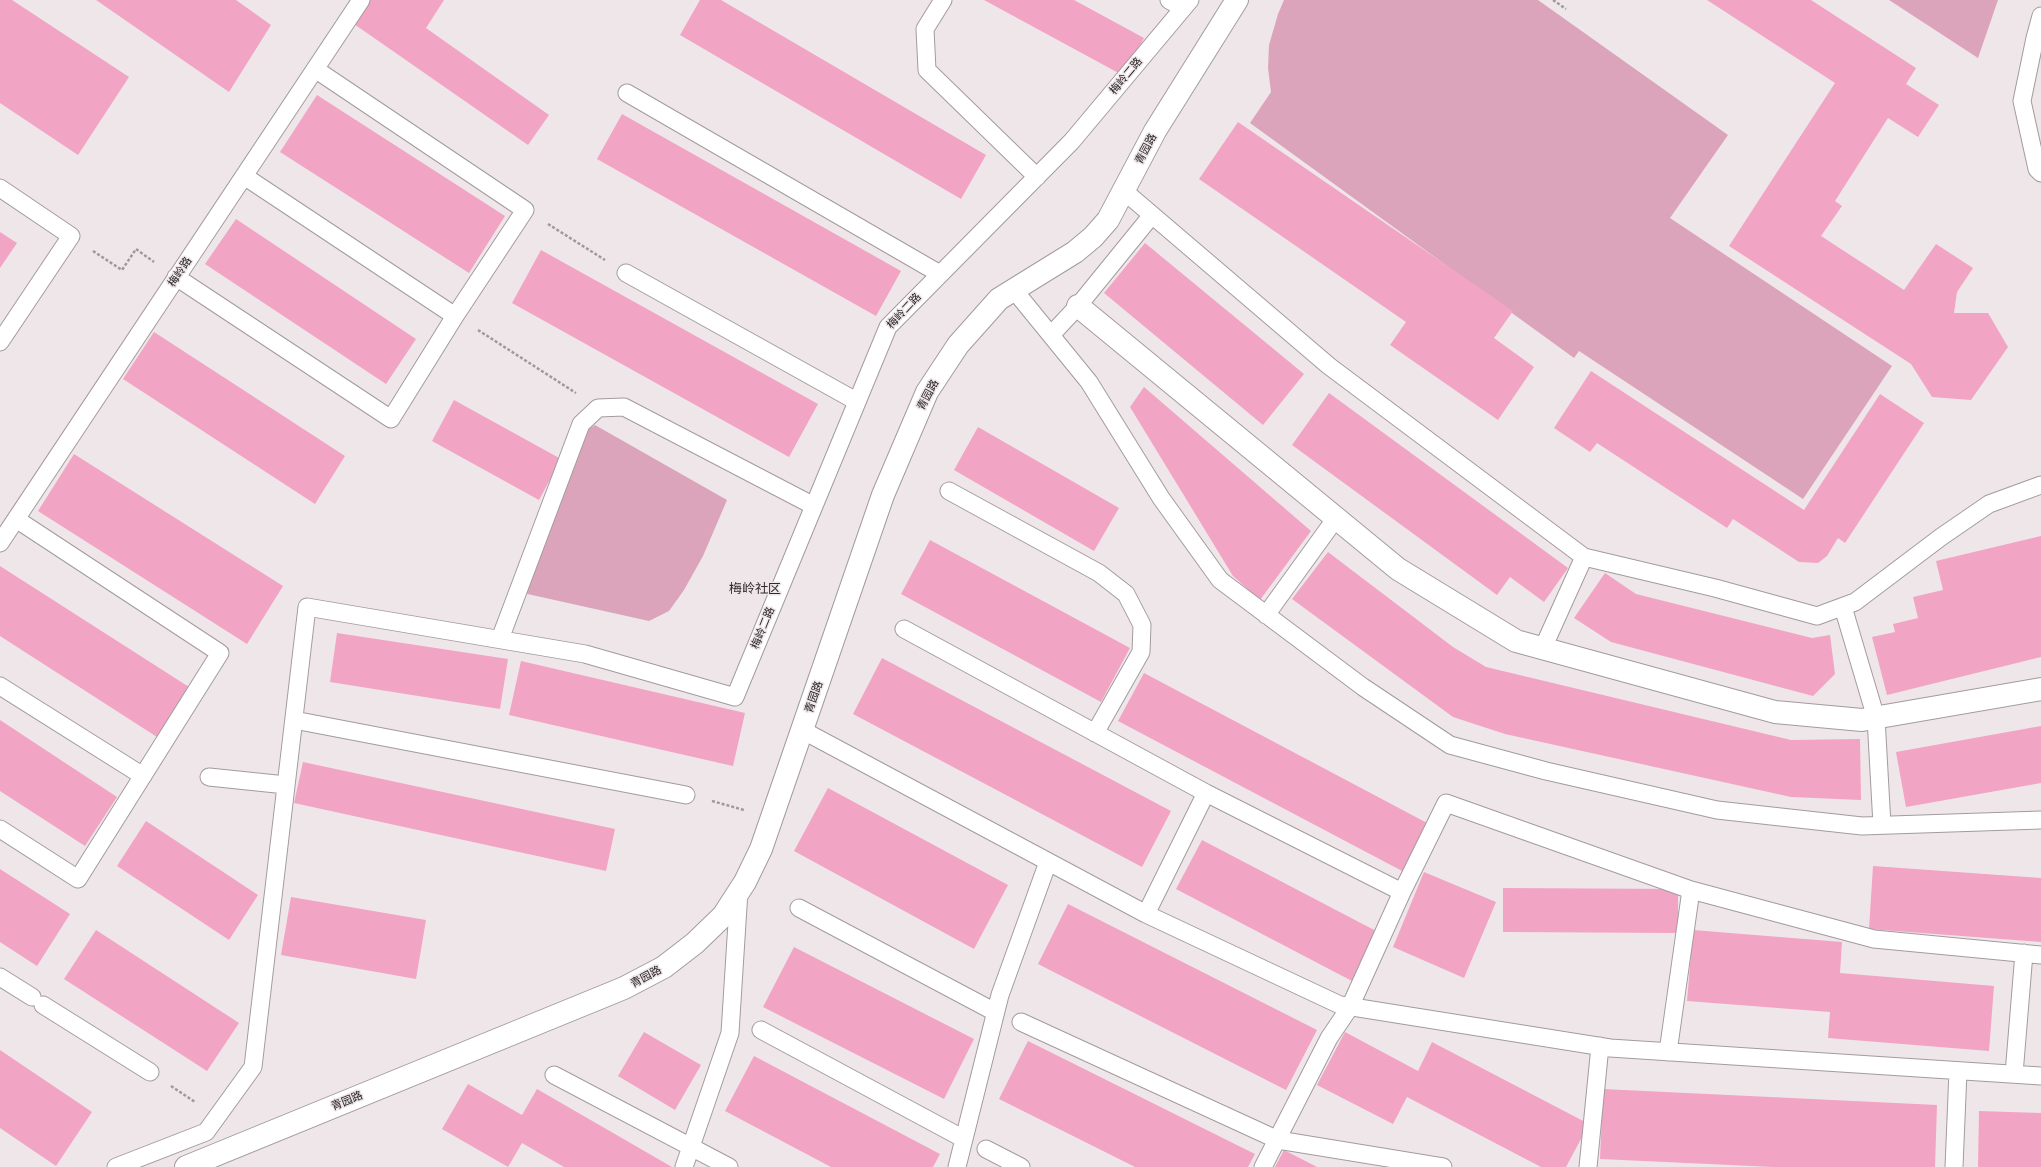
<!DOCTYPE html>
<meta charset="utf-8">
<style>
body{margin:0}
canvas{display:block;background:#efe6e9}
</style>
<canvas width="2041" height="1167"></canvas>
<script>
const ctx = document.querySelector('canvas').getContext('2d');
ctx.lineJoin = 'round';
function fill(path, color) {
  ctx.fillStyle = color;
  ctx.fill(path, 'evenodd');
}
function shape(rows) {
  const path = new Path2D();
  for (const r of rows) {
    path.moveTo(r[0], r[1]);
    for (let i = 2; i < r.length; i += 2) path.lineTo(r[i], r[i + 1]);
  }
  return path;
}
function strokePath(path, color, width, dash) {
  ctx.strokeStyle = color;
  ctx.lineWidth = width;
  ctx.lineCap = dash ? 'butt' : 'round';
  ctx.setLineDash(dash || []);
  ctx.stroke(path);
}
function write(font, color, halo, rows, align = 'center') {
  ctx.font = font + ' Raleway,"Noto Sans SC",sans-serif';
  ctx.lineWidth = 3;
  ctx.setLineDash([]);
  ctx.textBaseline = 'middle';
  ctx.strokeStyle = halo;
  ctx.fillStyle = color;
  for (const [text, x, y, turn = 0] of rows) {
    ctx.save();
    ctx.translate(x, y);
    ctx.rotate((+turn || 0) * Math.PI / 180);
    ctx.textAlign = isNaN(turn) ? turn : align;
    if (halo) ctx.strokeText(text, 0, 0);
    ctx.fillText(text, 0, 0);
    ctx.restore();
  }
}
fill(shape([
 [1284,0,1538,0,1728,135,1670,218,1892,366,1803,499,1579,351,1574,358,1250,123,1271,92,1268,68,1269,45,1278,14],
 [1889,0,1998,0,1978,58],
 [595,425,727,500,703,556,684,590,669,611,649,621,523,593,584,432]
]), '#dca4ba');
fill(shape([
 [0,0,12,0,129,77,78,155,0,103],
 [96,0,236,0,271,25,229,92],
 [370,0,444,0,426,28,549,115,528,145,354,24],
 [700,0,721,0,986,155,961,199,680,35],
 [984,0,1074,0,1144,38,1124,76],
 [1707,0,1811,0,1916,68,1906,84,1939,105,1918,137,1888,118,1835,201,1842,206,1821,236,1904,290,1936,244,1973,268,1957,292,1954,313,1988,313,2008,347,1971,400,1932,397,1911,364,1729,246,1835,83],
 [317,95,505,216,469,273,280,152],
 [622,114,901,271,876,316,597,159],
 [1238,122,1513,311,1494,338,1534,367,1498,420,1390,345,1406,322,1199,179],
 [236,219,416,339,386,384,205,264],
 [0,232,17,243,0,268],
 [1145,243,1304,374,1263,425,1104,293],
 [541,250,818,404,789,457,512,303],
 [154,332,345,456,315,504,123,379],
 [1591,371,1804,510,1880,394,1924,423,1845,543,1838,538,1827,556,1818,563,1799,562,1733,519,1727,528,1597,443,1590,452,1554,428],
 [1144,387,1311,531,1260,600,1233,576,1130,407],
 [1329,393,1568,568,1544,602,1510,577,1497,595,1292,445],
 [454,400,561,459,539,500,432,441],
 [978,427,1119,508,1094,551,954,470],
 [74,454,283,586,247,644,38,511],
 [2041,536,2041,657,1887,695,1872,637,1895,632,1893,624,1918,618,1913,597,1943,590,1936,561],
 [930,540,1130,648,1101,702,901,594],
 [1328,552,1453,647,1486,667,1791,740,1860,739,1861,800,1791,797,1505,734,1453,717,1292,599],
 [0,566,189,687,157,737,0,636],
 [1605,573,1636,594,1812,638,1830,635,1835,674,1813,696,1611,642,1574,618],
 [337,633,508,659,500,709,330,682],
 [882,658,1171,811,1142,867,853,714],
 [521,661,745,713,733,766,509,715],
 [1144,673,1429,824,1404,872,1118,721],
 [0,720,117,797,85,846,0,791],
 [2041,726,2041,783,1906,807,1896,752],
 [303,762,615,829,606,871,294,803],
 [828,788,1008,885,974,949,794,851],
 [146,821,258,895,229,940,117,866],
 [1202,840,1378,932,1352,981,1176,889],
 [1873,866,2041,878,2041,942,1869,929],
 [0,869,70,914,37,966,0,942],
 [1424,872,1496,902,1464,978,1393,947],
 [1503,888,1678,889,1678,933,1503,932],
 [291,897,426,920,416,979,281,955],
 [1068,904,1317,1030,1286,1090,1038,964],
 [96,930,239,1023,207,1071,64,979],
 [1693,930,1842,942,1840,973,1994,986,1989,1051,1828,1038,1830,1012,1687,1001],
 [794,947,974,1039,944,1099,763,1007],
 [644,1032,701,1065,675,1110,618,1076],
 [1345,1032,1418,1071,1432,1042,1589,1124,1566,1167,1541,1167,1407,1097,1393,1124,1317,1085],
 [1028,1041,1255,1154,1248,1167,1135,1167,999,1099],
 [0,1050,92,1112,56,1166,0,1128],
 [754,1056,940,1154,933,1167,831,1167,725,1111],
 [468,1084,522,1115,537,1089,672,1167,564,1167,522,1143,508,1167,442,1129],
 [1603,1089,1937,1105,1935,1167,1773,1167,1600,1159],
 [1979,1111,2041,1113,2041,1167,1978,1167],
 [1284,1150,1317,1167,1275,1167]
]), '#f2a4c4');
const lane = shape([
 [943,0,925,29,927,70,1037,177],
 [1169,0,1183,8],
 [2041,16,2035,38,2022,101,2037,169,2041,173],
 [627,93,940,274],
 [244,176,455,316],
 [0,188,71,236,0,342],
 [1124,191,1329,366,1584,557,1715,588,1817,616,1855,602,1941,537,1989,504,2041,485],
 [626,273,856,401],
 [176,277,391,419,455,316,525,210,315,69],
 [1014,290,1089,382,1161,498,1220,580,1363,687,1450,745,1546,771,1717,810,1862,826,2041,820],
 [1051,335,1078,306,1152,215],
 [949,491,1099,573,1126,594,1142,625,1141,652,1095,733],
 [0,543,361,0],
 [1843,607,1876,718,1882,825],
 [1266,615,1336,518],
 [904,629,1206,793,1402,892],
 [500,639,581,424,598,408,624,407,814,506],
 [1543,648,1584,557],
 [0,686,143,776],
 [294,720,686,795],
 [802,730,1146,914,1340,1005,1610,1048,2041,1076],
 [209,777,286,785],
 [0,829,78,879,220,653,16,519],
 [799,908,995,1012],
 [1146,914,1206,793],
 [0,977,32,997],
 [43,1005,150,1072],
 [1021,1022,1278,1140,1443,1167],
 [761,1030,964,1139],
 [1668,1052,1691,890],
 [2014,1074,2024,953],
 [554,1075,729,1167],
 [986,1149,1021,1167],
 [116,1167,206,1132,253,1067,307,607,585,654,735,697,888,327,1072,141,1190,0],
 [684,1167,730,1033,739,891],
 [957,1167,1000,995,1048,862],
 [1263,1167,1329,1038,1350,1007,1402,892,1446,803,1691,890,1874,939,2041,955],
 [1588,1167,1600,1046],
 [1954,1167,1958,1071]
]);
const street = shape([
 [1078,306,1398,569,1516,641,1775,712,1862,720,2041,689]
]);
const secondary = shape([
 [186,1167,624,988,664,967,695,943,723,916,745,882,761,849,883,495,927,392,958,345,999,299,1075,252,1093,237,1108,220,1155,131,1237,0]
]);
strokePath(lane, '#a39b9e', 19);
strokePath(street, '#a39b9e', 24);
strokePath(secondary, '#a39b9e', 24);
strokePath(shape([
 [1553,0,1566,9],
 [548,224,605,260],
 [93,251,122,270,136,249,154,262],
 [478,330,576,393],
 [712,801,744,810],
 [171,1086,195,1102]
]), '#9f999b', 2.5, [3, 2]);
strokePath(lane, '#fff', 17);
strokePath(street, '#fff', 22);
strokePath(secondary, '#fff', 22);
write('11px', '#211e1f', '#efe6e9', [
 ["梅岭二路",1126,76,-50],
 ["青园路",1146,149,-62],
 ["梅岭路",180,272,-56],
 ["梅岭二路",904,311,-47],
 ["青园路",928,395,-62],
 ["梅岭二路",763,628,-68],
 ["青园路",814,697,-71],
 ["青园路",646,977,-28],
 ["青园路",347,1101,-22]
]);
write('13px', '#302a2c', '#efe6e9', [
 ["梅岭社区",755,589]
]);
</script>
